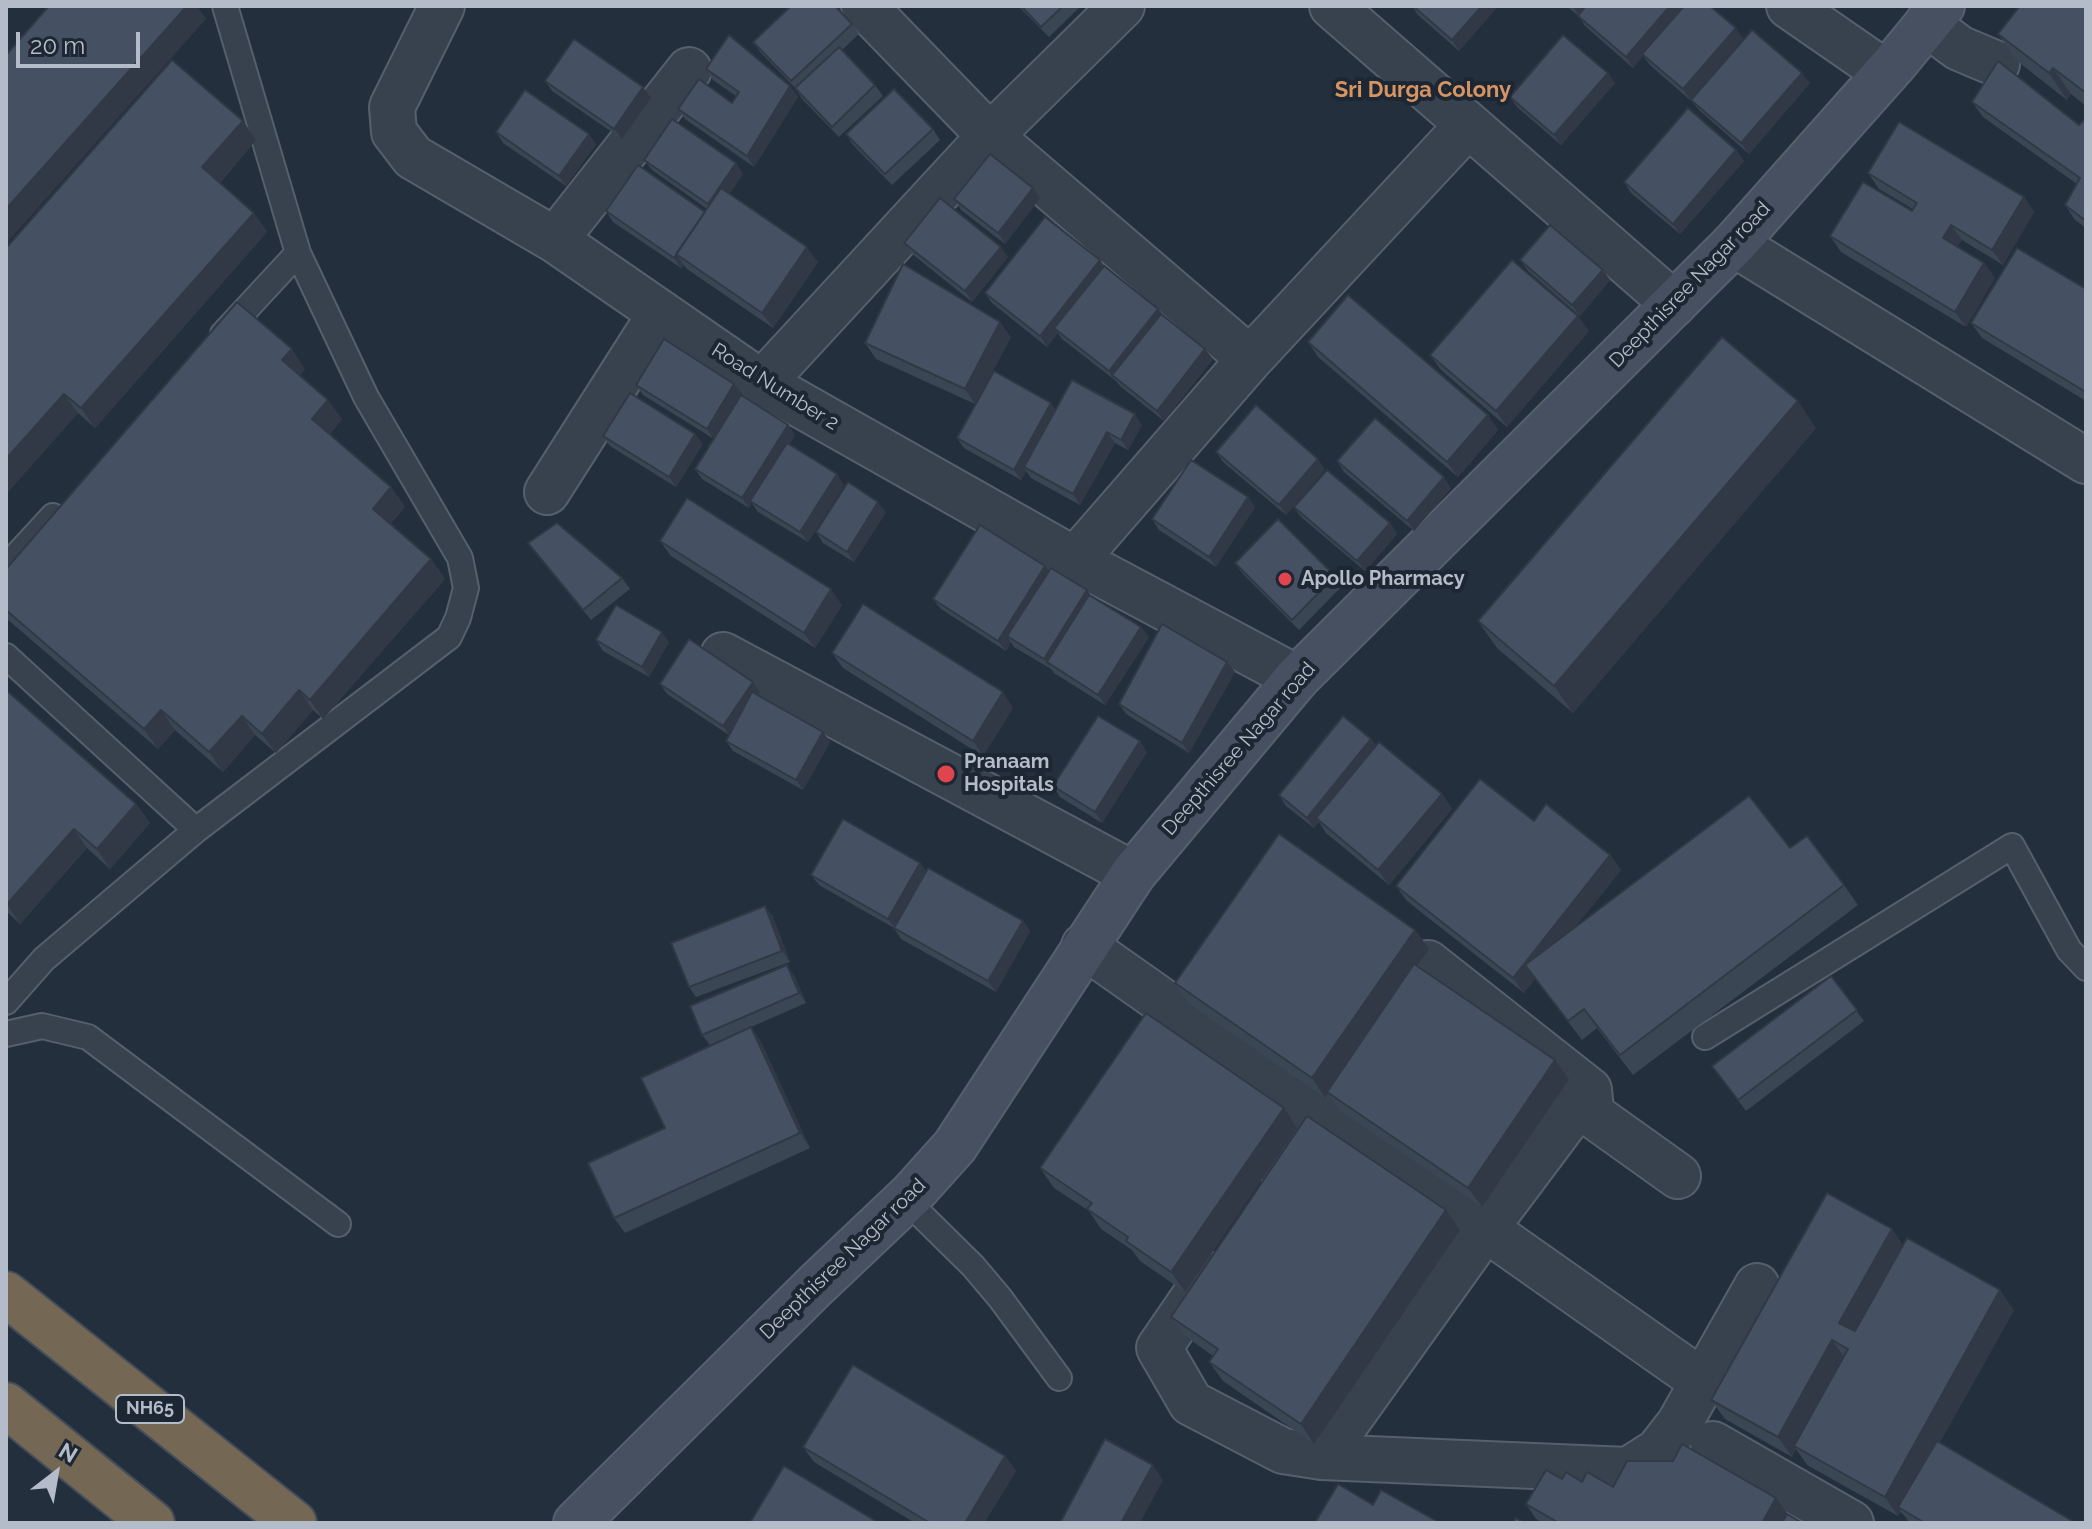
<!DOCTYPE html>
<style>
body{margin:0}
#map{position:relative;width:2092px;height:1529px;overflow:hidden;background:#242f3e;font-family:Raleway,sans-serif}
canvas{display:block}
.frame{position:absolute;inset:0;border:8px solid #b4bcc9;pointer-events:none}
.north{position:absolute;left:16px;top:1433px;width:80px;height:80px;-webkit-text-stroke:6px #1d2633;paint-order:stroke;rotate:31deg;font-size:22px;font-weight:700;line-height:32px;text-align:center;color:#b4bcc9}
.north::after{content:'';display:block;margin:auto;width:28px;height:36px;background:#b4bcc9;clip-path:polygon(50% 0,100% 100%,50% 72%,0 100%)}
.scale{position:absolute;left:16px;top:32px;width:124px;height:36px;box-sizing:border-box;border:4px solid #b4bcc9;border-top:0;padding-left:10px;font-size:24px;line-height:28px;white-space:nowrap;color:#b4bcc9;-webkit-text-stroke:6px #1d2633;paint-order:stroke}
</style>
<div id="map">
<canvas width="2092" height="1529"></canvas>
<div class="frame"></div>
<div class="north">N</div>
<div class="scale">20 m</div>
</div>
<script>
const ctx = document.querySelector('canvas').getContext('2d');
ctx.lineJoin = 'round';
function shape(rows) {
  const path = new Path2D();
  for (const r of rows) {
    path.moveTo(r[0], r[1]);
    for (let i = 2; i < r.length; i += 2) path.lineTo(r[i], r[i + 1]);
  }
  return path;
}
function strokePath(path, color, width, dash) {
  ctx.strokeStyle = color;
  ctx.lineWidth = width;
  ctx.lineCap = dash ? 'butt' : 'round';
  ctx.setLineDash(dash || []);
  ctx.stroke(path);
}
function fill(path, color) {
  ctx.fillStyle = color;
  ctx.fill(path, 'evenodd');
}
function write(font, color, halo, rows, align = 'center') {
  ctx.font = font + ' Raleway,sans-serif';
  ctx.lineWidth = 8;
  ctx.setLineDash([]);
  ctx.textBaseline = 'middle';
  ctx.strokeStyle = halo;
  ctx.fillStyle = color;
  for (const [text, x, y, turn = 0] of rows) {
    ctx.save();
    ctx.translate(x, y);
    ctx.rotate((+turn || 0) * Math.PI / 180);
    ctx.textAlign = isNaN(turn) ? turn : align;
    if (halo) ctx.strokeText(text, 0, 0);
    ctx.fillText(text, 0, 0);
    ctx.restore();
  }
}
const lane = shape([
 [223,334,298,253],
 [6,567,53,516],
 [6,656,196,830],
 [6,1002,44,959,196,830,449,637,458,618,466,588,460,558,366,397,298,253,225,6],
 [6,1034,42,1026,88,1037,338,1224],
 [1705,1037,2012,846,2069,950,2086,968],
 [906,1200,973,1266,1000,1298,1059,1378]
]);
const street = shape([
 [442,6,392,107,394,132,413,157,555,240,762,383,1075,560,1297,678],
 [864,6,990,136,1250,359,1467,126],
 [1332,6,1674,304],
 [1789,6,1886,73],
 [1927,24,1959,48,1997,64],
 [555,240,689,70],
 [1734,244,2086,461],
 [762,383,990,136,1122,6],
 [547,492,661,313],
 [1075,560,1250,359],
 [723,655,1133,874],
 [1084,946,1703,1382],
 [1282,1169,1428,963,1589,1090,1591,1110,1594,1116,1678,1176],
 [1209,1275,1159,1348,1191,1403,1283,1451,1322,1457,1628,1470,1658,1451,1679,1424,1757,1286],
 [1713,1444,1851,1523],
 [1322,1457,1485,1229,1589,1090]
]);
const secondary = shape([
 [576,1523,816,1285,911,1195,955,1146,1133,874,1297,678,1734,244,1895,63,1942,6]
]);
const highway = shape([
 [6,1294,294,1523],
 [6,1405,152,1523]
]);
strokePath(lane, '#565f6c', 28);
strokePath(street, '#565f6c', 48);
strokePath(secondary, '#565f6c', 48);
strokePath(highway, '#434c59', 48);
strokePath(lane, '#38414e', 24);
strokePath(street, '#38414e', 44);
strokePath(secondary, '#465061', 44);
strokePath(highway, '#746855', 44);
fill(shape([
 [1018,6,1081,6,1049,37],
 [1412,6,1498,6,1459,51,1418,15],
 [1566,6,1710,6,1743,38,1690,100,1650,65,1643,56,1633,68,1585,26,1579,16],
 [2086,6,2086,106,2071,94,2067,100,2017,61,1998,34],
 [852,24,859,34,842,50,875,85,883,96,839,137,802,99,795,88,760,52,753,42],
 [706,69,790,86,798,97,754,167,685,119,678,109,732,103,736,96,713,80],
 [545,81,643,87,651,98,622,139,552,91],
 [1615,83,1561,145,1517,107,1510,97],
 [1810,83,1749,154,1699,110,1691,100],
 [1972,102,2079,125,2086,118,2086,228,2075,220,2065,205,2077,184,1983,117],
 [243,121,256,140,220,183,254,213,267,232,95,428,78,413,6,494,6,248],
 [933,129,940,140,892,185,853,145,846,134],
 [496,132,596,144,566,186,503,143],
 [1736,150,1744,161,1680,234,1631,193,1624,182],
 [644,160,736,163,743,174,729,194,818,262,773,328,687,269,684,265,681,268,613,222,606,211,705,212,707,209,652,170],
 [1868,173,2024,197,2034,212,2003,265,1962,240,1957,247,1984,263,1995,278,1966,327,1841,252,1830,236,1912,211,1913,209,1879,189],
 [1040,198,1005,244,961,210,954,199],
 [904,243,1008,257,972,302,911,253],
 [1520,260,1610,280,1580,316,1528,271],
 [1104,266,1158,309,1163,315,1213,359,1164,421,1120,386,1116,381,1062,339,1058,333,1047,347,992,303,985,293],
 [2086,289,2086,401,1982,338,1971,323],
 [1578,316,1589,331,1507,427,1441,370,1430,355],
 [1011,337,975,404,876,359,865,343],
 [1308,342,1488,415,1498,430,1458,477,1318,357],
 [305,369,300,375,342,419,330,434,391,487,405,507,390,524,431,559,445,579,323,719,313,710,276,753,255,735,223,772,175,730,158,749,6,618,6,569],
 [636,385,742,394,726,420,788,425,795,435,789,445,844,485,808,542,758,512,752,503,749,508,702,479,695,469,714,439,643,395],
 [1056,410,1142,425,1128,450,1115,443,1080,505,1031,478,1026,471,1021,480,964,448,957,438],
 [1816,428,1573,713,1497,648,1478,621],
 [603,436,703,444,676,487,610,446],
 [1216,452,1325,469,1286,515,1223,462],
 [1337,461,1451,488,1414,531,1344,472],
 [1255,507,1216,567,1159,530,1152,519],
 [1294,507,1390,523,1397,534,1365,571,1301,517],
 [886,512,854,562,823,543,816,532],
 [660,541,842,605,815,648,671,556],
 [528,543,622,578,630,589,591,620],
 [1235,563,1335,576,1342,586,1299,630,1242,573],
 [1049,571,1087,590,1091,596,1141,627,1149,637,1105,705,1054,673,1051,669,1014,647,1011,642,1006,651,941,609,933,599],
 [596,640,669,642,649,677,603,651],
 [832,653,1013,708,983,756,843,668],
 [1227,662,1235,672,1189,753,1126,714,1119,704],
 [660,684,760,692,758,695,830,742,803,790,733,751,726,741,729,735,667,694],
 [6,690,136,804,150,823,110,869,87,848,20,924,6,911],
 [1371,739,1376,746,1442,794,1452,809,1389,885,1326,833,1319,822,1314,828,1286,806,1279,795],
 [1147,752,1102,823,1060,797,1053,786],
 [1534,821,1610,855,1621,870,1576,926,1790,848,1844,885,1858,905,1633,1075,1597,1028,1582,1040,1535,979,1524,993,1407,901,1396,886],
 [920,863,926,871,1023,921,1030,931,996,992,901,939,894,928,819,885,811,875],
 [765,906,773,917,790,962,696,997,689,987],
 [1415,930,1429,949,1418,966,1555,1060,1569,1079,1482,1207,1340,1111,1328,1094,1325,1098,1188,1003,1175,983],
 [794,975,806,1003,751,1027,761,1042,810,1148,625,1233,614,1218,665,1128,750,1027,710,1045,702,1035],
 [1831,976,1864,1021,1746,1111,1712,1066],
 [1297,1128,1185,1292,1140,1261,1132,1250,1101,1229,1089,1211,1054,1188,1040,1168],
 [1446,1210,1460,1230,1314,1444,1223,1381,1209,1362,1213,1356,1185,1336,1171,1317],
 [1892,1229,1903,1246,2014,1310,1940,1442,2075,1523,1910,1523,1901,1512,1898,1516,1807,1465,1796,1449,1792,1457,1725,1419,1711,1400],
 [803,1447,1005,1456,1016,1471,984,1523,915,1523,814,1462],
 [1562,1479,1582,1482,1787,1513,1781,1523,1543,1523,1536,1519,1526,1504]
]), '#3b4654');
fill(shape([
 [187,6,197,6,206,19,6,244,6,209],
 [1482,6,1498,6,1459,51,1452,40],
 [1576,6,1592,6,1581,19,1574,8],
 [1670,6,1687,6,1633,68,1626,57],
 [1736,28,1743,38,1690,100,1683,89],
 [2053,68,2071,94,2067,100,2049,73],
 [1608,73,1615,83,1561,145,1554,135],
 [1802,73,1810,83,1749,154,1741,143],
 [790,86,798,97,754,167,747,156],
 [643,87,651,98,622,139,614,129],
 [243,121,256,140,216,187,202,167],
 [589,134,596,144,566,186,559,176],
 [1736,150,1744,161,1680,234,1673,224],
 [736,163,743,174,715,214,708,204],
 [1033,188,1040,198,1005,244,998,233],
 [2024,197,2034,212,2003,265,1992,250],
 [254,213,267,232,95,428,81,408],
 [1951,225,1962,240,1953,254,1943,238],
 [807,247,818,262,773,328,762,313],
 [1001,247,1008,257,972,302,965,291],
 [676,254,684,265,681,268,674,258],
 [1100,260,1107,271,1054,328,1058,333,1047,347,1040,336],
 [1984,263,1995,278,1966,327,1955,312],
 [1603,270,1610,280,1580,316,1572,305],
 [1158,309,1166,319,1112,375,1116,382,1109,371],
 [1578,316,1589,331,1507,427,1496,411],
 [1000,322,1011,337,975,404,965,389],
 [292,349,305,369,296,379,282,360],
 [1205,349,1213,359,1164,421,1157,411],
 [734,384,742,394,714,440,707,429],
 [64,394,78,413,6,494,6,459],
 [328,400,342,419,326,438,312,419],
 [1798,401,1816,428,1573,713,1554,686],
 [1051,403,1058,413,1024,467,1026,471,1021,480,1014,470],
 [1135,414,1142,425,1128,450,1121,440],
 [1488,415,1498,430,1458,477,1447,462],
 [788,425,795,435,752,502,750,501,752,503,749,508,742,498],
 [1107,432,1115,443,1080,505,1073,494],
 [695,434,703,444,676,487,669,477],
 [1318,459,1325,469,1286,515,1279,505],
 [837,474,844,485,808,542,800,532],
 [1444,477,1451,488,1414,531,1407,521],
 [391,487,405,507,386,528,373,509],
 [1248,497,1255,507,1216,567,1209,557],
 [878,502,886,512,854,562,847,552],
 [1390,523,1397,534,1365,571,1357,561],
 [431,559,445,579,323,719,310,700],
 [1045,566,1053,576,1007,636,1011,642,1006,651,998,641],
 [831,589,842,605,815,648,804,633],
 [1087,590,1094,601,1047,662,1051,669,1044,659],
 [1141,627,1149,637,1105,705,1098,695],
 [662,632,669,642,649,677,642,667],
 [1227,662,1235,672,1189,753,1182,743],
 [753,682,760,692,730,737,723,726],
 [299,690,313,710,276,753,262,734],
 [1003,692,1013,708,983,756,973,741],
 [161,710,175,730,158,749,144,729],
 [242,716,255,735,223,772,209,752],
 [823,732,830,742,803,790,796,780],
 [1371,739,1378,750,1316,818,1319,822,1314,828,1307,818],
 [1140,741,1147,752,1102,823,1095,812],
 [1442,794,1452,809,1389,885,1378,870],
 [136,804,150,823,110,869,97,849],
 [74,829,87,848,20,924,7,904],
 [1610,855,1621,870,1535,978,1525,965,1535,979,1524,993,1513,978],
 [920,863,927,873,896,929,888,919],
 [765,906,773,917,790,962,782,951],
 [1023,921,1030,931,996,992,988,981],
 [1415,930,1429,949,1325,1098,1312,1078],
 [787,965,794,975,806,1003,799,993],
 [751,1027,761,1042,810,1148,800,1133],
 [1555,1060,1569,1079,1482,1207,1468,1188],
 [1284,1108,1297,1128,1185,1292,1171,1272],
 [1446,1210,1460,1230,1314,1444,1301,1424],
 [1892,1229,1905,1248,1853,1342,1839,1323],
 [2000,1290,2014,1310,1902,1510,1898,1507,1901,1512,1898,1516,1885,1497],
 [1832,1340,1846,1360,1794,1446,1796,1449,1792,1457,1778,1437],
 [1005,1456,1016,1471,984,1523,965,1523],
 [1153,1465,1163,1480,1140,1523,1121,1523],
 [1776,1498,1787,1513,1781,1523,1762,1523]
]), '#303945');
const building = shape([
 [49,6,187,6,6,209,6,55,49,6],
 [791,6,835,6,852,24,791,81,753,42,791,6],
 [1021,6,1063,6,1041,27,1021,6],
 [1413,6,1482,6,1452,40,1413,6],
 [1586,6,1670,6,1626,57,1578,16,1586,6],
 [1684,6,1710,6,1736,28,1683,89,1642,54,1684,6],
 [2020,6,2086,6,2086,93,2053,68,2049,73,1998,34,2020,6],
 [1752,30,1802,73,1741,143,1691,100,1752,30],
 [729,35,790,86,747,156,678,109,699,79,732,103,739,92,706,69,729,35],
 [1563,35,1608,73,1554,135,1510,97,1563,35],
 [574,39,643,87,614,129,545,81,574,39],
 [839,47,875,85,832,127,795,88,839,47],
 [172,60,243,121,202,167,254,213,81,408,64,394,6,459,6,248,172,60],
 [1998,61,2079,125,2086,118,2086,221,2065,205,2080,178,1972,102,1998,61],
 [894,89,933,129,885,174,846,134,894,89],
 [525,90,589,134,559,176,496,132,525,90],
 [1688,108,1736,150,1673,224,1624,182,1688,108],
 [672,119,736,163,708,204,644,160,672,119],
 [1899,122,2024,197,1992,250,1951,225,1943,238,1984,263,1955,312,1830,236,1863,182,1912,211,1917,203,1868,173,1899,122],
 [990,154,1033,188,998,233,954,199,990,154],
 [638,165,705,212,674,258,606,211,638,165],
 [721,188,807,247,762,313,676,254,721,188],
 [940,198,1001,247,965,291,904,243,940,198],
 [1045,217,1100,260,1040,336,985,293,1045,217],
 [1550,225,1603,270,1572,305,1520,260,1550,225],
 [2017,248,2086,289,2086,392,1971,323,2017,248],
 [1512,260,1578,316,1496,411,1430,355,1512,260],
 [903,264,1000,322,965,389,865,343,903,264],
 [1104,266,1158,309,1109,371,1054,328,1104,266],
 [1348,295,1488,415,1447,462,1308,342,1348,295],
 [237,302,292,349,282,360,328,400,312,419,391,487,373,509,431,559,310,700,299,690,262,734,242,716,209,752,161,710,144,729,6,610,6,569,237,302],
 [1161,314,1205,349,1157,411,1112,375,1161,314],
 [1722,337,1798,401,1554,686,1478,621,1722,337],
 [664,339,734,384,707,429,636,385,664,339],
 [994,371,1051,403,1014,470,957,438,994,371],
 [1072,380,1135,414,1121,440,1107,432,1073,494,1024,467,1072,380],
 [630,393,695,434,669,477,603,436,630,393],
 [741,395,788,425,742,498,695,469,741,395],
 [1256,405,1318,459,1279,505,1216,452,1256,405],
 [1375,418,1444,477,1407,521,1337,461,1375,418],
 [787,443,837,474,800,532,750,501,787,443],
 [1191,460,1248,497,1209,557,1152,519,1191,460],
 [1327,470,1390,523,1357,561,1294,507,1327,470],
 [848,482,878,502,847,552,816,532,848,482],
 [687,498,831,589,804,633,660,541,687,498],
 [1278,519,1335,576,1292,620,1235,563,1278,519],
 [557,523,622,578,583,610,528,543,557,523],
 [980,525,1045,566,998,641,933,599,980,525],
 [1051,568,1087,590,1044,659,1007,636,1051,568],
 [1089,595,1141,627,1098,695,1047,662,1089,595],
 [863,604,1003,692,973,741,832,653,863,604],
 [616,605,662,632,642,667,596,640,616,605],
 [1162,624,1227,662,1182,743,1119,704,1162,624],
 [689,639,753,682,723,726,660,684,689,639],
 [6,690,136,804,97,849,74,829,7,904,6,690],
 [752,692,823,732,796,780,726,741,752,692],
 [1098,716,1140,741,1095,812,1053,786,1098,716],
 [1343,716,1371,739,1307,818,1279,795,1343,716],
 [1379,742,1442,794,1378,870,1316,818,1379,742],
 [1480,779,1534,821,1546,804,1610,855,1513,978,1396,886,1480,779],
 [1749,796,1790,848,1807,836,1844,885,1620,1055,1584,1009,1568,1021,1525,965,1749,796],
 [843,819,920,863,888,919,811,875,843,819],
 [1279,834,1415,930,1312,1078,1175,983,1279,834],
 [928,868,1023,921,988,981,894,928,928,868],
 [765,906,782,951,689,987,671,943,765,906],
 [1414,964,1555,1060,1468,1188,1327,1092,1414,964],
 [787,965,799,993,702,1035,690,1006,787,965],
 [1831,976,1857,1010,1738,1100,1712,1066,1831,976],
 [1146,1013,1284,1108,1171,1272,1126,1241,1128,1237,1087,1209,1092,1203,1040,1168,1146,1013],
 [751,1027,800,1133,614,1218,588,1163,665,1128,641,1078,751,1027],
 [1307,1116,1446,1210,1301,1424,1209,1362,1218,1349,1171,1317,1307,1116],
 [1827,1193,1892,1229,1839,1323,1855,1331,1907,1238,2000,1290,1885,1497,1794,1446,1848,1349,1832,1340,1778,1437,1711,1400,1827,1193],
 [853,1365,1005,1456,965,1523,930,1523,803,1447,853,1365],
 [1105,1439,1153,1465,1121,1523,1060,1523,1105,1439],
 [1937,1441,2074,1522,2073,1523,1925,1523,1898,1507,1937,1441],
 [1682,1444,1776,1498,1762,1523,1559,1523,1526,1504,1546,1470,1562,1479,1566,1472,1582,1482,1587,1472,1613,1487,1627,1461,1673,1461,1682,1444],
 [784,1466,879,1523,750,1523,784,1466],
 [1338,1484,1373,1505,1381,1490,1440,1523,1315,1523,1338,1484],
 [1787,1514,1802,1523,1782,1523,1787,1514],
 [1516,1518,1524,1523,1513,1523,1516,1518]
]);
fill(building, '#455162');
strokePath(building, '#303945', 2);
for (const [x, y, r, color] of [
 [1285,579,8,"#e0444e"],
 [946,774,10,"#e0444e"]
]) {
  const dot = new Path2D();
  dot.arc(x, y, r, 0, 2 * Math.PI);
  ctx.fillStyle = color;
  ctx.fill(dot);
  strokePath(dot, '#1d2633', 3);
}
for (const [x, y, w] of [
 [150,1409,68]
]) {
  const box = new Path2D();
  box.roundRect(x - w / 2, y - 14, w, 28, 6);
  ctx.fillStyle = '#1d2633';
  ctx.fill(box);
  strokePath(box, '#b4bcc9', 2);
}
write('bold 18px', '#b4bcc9', null, [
 ["NH65",150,1409]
]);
write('20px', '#b4bcc9', '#1d2633', [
 ["Deepthisree Nagar road",1690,285,-46],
 ["Road Number 2",775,387,32],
 ["Deepthisree Nagar road",1239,749,-49],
 ["Deepthisree Nagar road",843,1259,-44]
]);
write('bold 20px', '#b4bcc9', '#1d2633', [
 ["Apollo Pharmacy",1301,579],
 ["Pranaam",964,762],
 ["Hospitals",964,785]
], 'left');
write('bold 22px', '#d59563', '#1d2633', [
 ["Sri Durga Colony",1423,90]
]);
</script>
